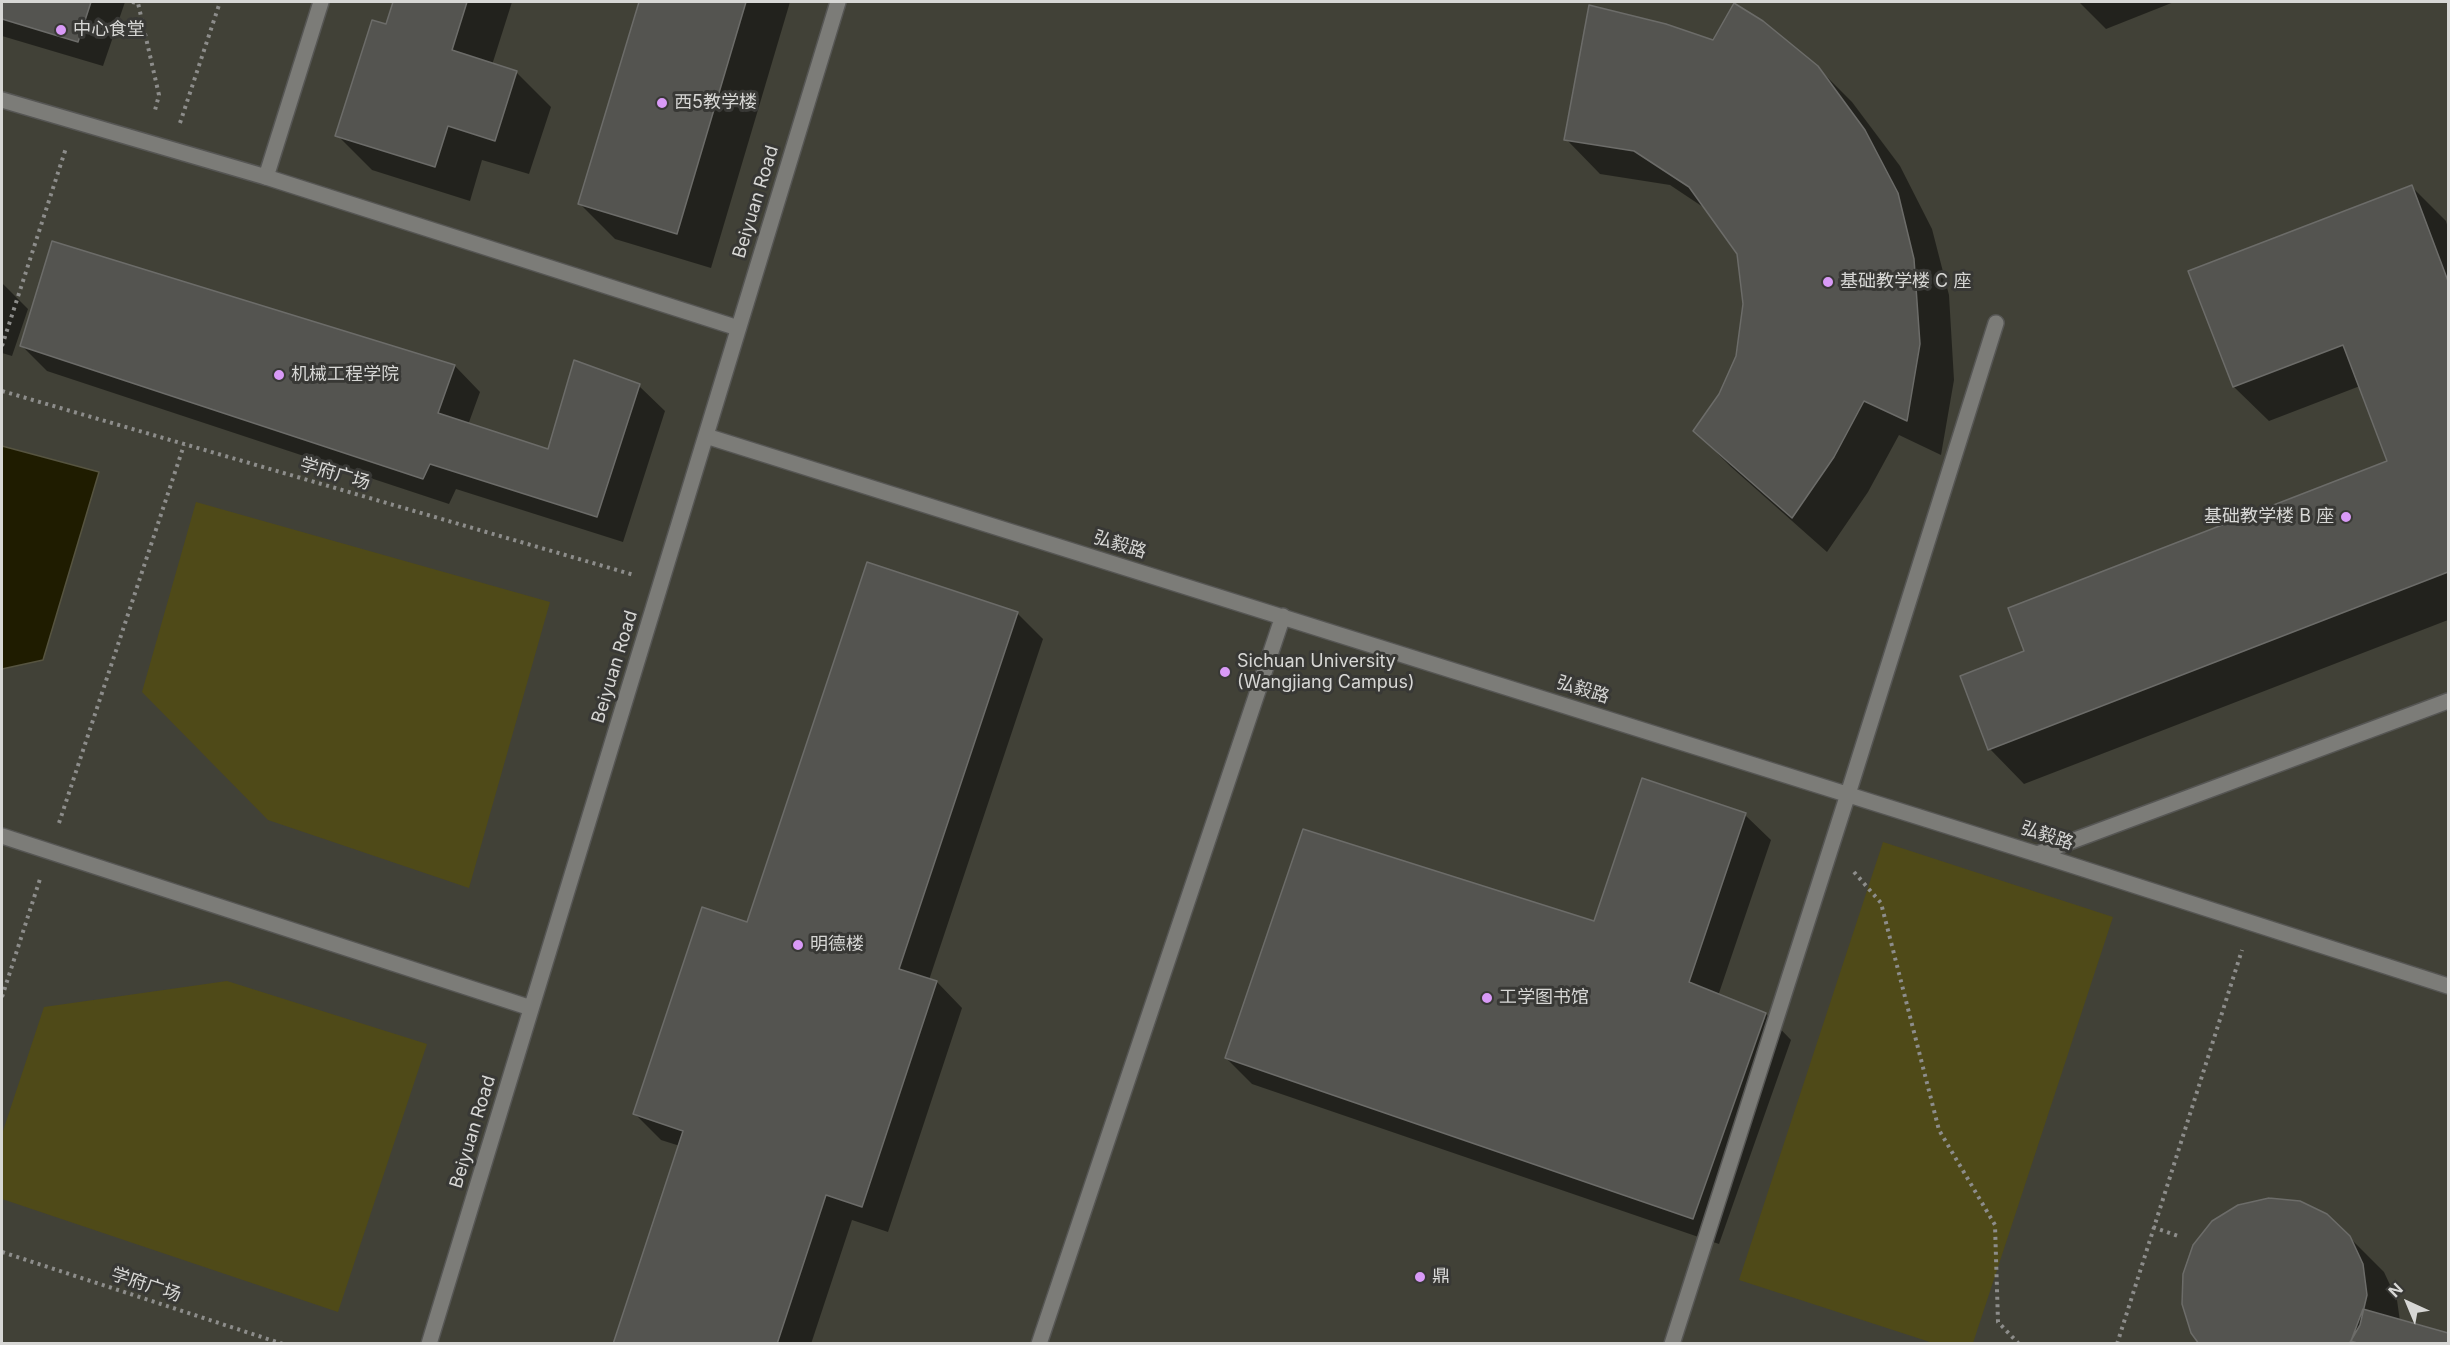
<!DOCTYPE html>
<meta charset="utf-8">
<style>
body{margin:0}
#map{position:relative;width:2450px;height:1345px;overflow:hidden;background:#383835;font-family:Inter,sans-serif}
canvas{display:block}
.frame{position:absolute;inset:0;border:3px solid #d7d7d5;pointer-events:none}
.north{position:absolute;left:2378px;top:1273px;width:60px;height:60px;-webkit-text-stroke:4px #383835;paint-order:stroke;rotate:316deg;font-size:16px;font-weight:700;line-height:24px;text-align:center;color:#d7d7d5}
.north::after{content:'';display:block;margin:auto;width:21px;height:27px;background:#d7d7d5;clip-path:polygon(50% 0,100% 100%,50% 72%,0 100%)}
</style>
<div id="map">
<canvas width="2450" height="1345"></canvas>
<div class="frame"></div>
<div class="north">N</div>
</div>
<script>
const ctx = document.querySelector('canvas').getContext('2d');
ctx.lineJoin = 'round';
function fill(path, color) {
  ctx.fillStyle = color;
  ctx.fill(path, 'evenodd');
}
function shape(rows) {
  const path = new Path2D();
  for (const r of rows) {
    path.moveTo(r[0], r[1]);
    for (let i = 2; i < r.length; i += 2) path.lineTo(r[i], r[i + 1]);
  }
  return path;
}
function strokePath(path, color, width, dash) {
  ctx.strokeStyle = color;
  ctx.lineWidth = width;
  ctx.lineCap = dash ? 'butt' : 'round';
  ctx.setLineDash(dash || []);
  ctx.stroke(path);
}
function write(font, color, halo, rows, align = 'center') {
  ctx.font = font + ' Inter,"Noto Sans SC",sans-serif';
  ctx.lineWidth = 6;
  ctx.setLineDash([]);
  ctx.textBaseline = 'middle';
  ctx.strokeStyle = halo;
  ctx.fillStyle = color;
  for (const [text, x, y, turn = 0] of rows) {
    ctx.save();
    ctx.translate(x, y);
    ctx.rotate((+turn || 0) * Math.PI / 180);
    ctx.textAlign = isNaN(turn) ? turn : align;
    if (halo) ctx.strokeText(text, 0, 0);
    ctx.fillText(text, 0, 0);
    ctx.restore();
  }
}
fill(shape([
 [2,2,2448,2,2448,1343,2,1343]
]), '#414137');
fill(shape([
 [196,502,550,602,469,888,268,820,142,692],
 [1883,842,2113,917,1973,1343,1933,1343,1739,1280],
 [227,981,427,1044,338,1312,2,1199,2,1134,44,1007]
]), '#4f4a18');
const water = shape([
 [2,446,99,472,43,660,2,669,2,446]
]);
fill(water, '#1f1c00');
strokePath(water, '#565440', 1.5);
fill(shape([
 [2,2,125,2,103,66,2,36],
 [395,2,512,2,492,65,516,72,551,107,529,174,482,160,470,201,372,170,337,135,387,26],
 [640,2,790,2,711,268,615,239,580,204],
 [2079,2,2174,2,2106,29],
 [1714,42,1817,67,1852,102,1900,166,1932,229,1949,295,1954,380,1941,455,1899,435,1868,492,1827,552,1730,466,1695,431,1721,395,1737,356,1744,304,1738,253,1706,209,1670,185,1600,174,1566,139],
 [2411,186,2446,221,2448,228,2448,620,2024,784,1990,749,2026,652,2389,462,2360,386,2269,421,2234,387,2190,272],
 [53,243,455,366,480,392,468,425,549,451,639,386,665,411,623,542,456,489,449,504,47,371,21,345],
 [2,283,28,309,12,356,2,353],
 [1017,613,1043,639,929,980,937,982,962,1008,888,1232,852,1220,811,1344,614,1344,680,1146,661,1140,635,1114,748,924],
 [1745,815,1771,840,1718,996,1766,1014,1791,1040,1719,1244,1252,1084,1226,1058,1595,923],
 [2349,1237,2384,1272,2397,1300,2400,1321,2448,1335,2448,1344,2201,1344]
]), '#0007');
const building = shape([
 [2,2,91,2,78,42,2,19,2,2],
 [393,2,467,2,452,50,517,71,495,141,448,126,435,167,335,136,372,20,386,24,393,2],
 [639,2,746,2,677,234,578,204,639,2],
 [1734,3,1763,21,1818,66,1865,130,1898,193,1914,259,1920,344,1907,421,1864,401,1834,457,1792,518,1693,431,1719,394,1736,356,1743,304,1737,254,1689,187,1634,151,1564,140,1589,5,1666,24,1713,40,1734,3],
 [2412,185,2448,281,2448,572,1988,750,1960,676,2024,651,2008,608,2387,461,2343,345,2233,387,2188,271,2412,185],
 [52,241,455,365,438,413,548,449,574,360,640,384,597,517,430,464,423,479,20,346,52,241],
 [867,562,1018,612,899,969,937,981,862,1207,826,1195,777,1344,613,1344,683,1131,633,1114,702,907,747,922,867,562],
 [1642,778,1746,813,1689,982,1766,1013,1693,1219,1225,1058,1303,829,1594,921,1642,778],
 [2269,1198,2300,1201,2327,1214,2350,1236,2363,1264,2367,1295,2360,1325,2349,1344,2199,1344,2191,1333,2182,1304,2183,1274,2193,1245,2212,1221,2238,1205,2269,1198],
 [2363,1309,2448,1333,2448,1344,2360,1344,2351,1341,2363,1309]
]);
fill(building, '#545450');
strokePath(building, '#6c6c69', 1.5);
const service = shape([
 [266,177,321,2]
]);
const minor = shape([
 [2,100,266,177,738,328],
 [706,436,2037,854,2448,986],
 [2,836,531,1008],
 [2037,854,2448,701],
 [429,1344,838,2],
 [1039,1344,1283,616],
 [1672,1344,1848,794,1996,323]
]);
strokePath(service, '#565654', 18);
strokePath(minor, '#565654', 18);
strokePath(shape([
 [132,2,138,3,159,95,154,114],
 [180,123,220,2],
 [2,346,66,148],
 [2,391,634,575],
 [59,823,184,445],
 [1854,872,1881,903,1939,1130,1995,1225,1998,1322,2019,1344],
 [2,997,40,879],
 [2153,1227,2181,1237],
 [2,1252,283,1344],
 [2117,1344,2242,950]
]), '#8d8d8b', 4, [3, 4.5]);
strokePath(service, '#7c7c78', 15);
strokePath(minor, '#7c7c78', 15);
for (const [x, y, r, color] of [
 [61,30,6,"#d99af7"],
 [662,103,6,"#d99af7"],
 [1828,282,6,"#d99af7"],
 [279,375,6,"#d99af7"],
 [2346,517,6,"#d99af7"],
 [1225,672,6,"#d99af7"],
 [798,945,6,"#d99af7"],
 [1487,998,6,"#d99af7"],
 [1420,1277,6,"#d99af7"]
]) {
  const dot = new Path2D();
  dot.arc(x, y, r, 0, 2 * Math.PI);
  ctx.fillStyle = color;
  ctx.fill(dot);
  strokePath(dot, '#383835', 2);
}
write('18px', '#d7d7d5', '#383835', [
 ["中心食堂",73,30],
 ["西5教学楼",674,103],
 ["基础教学楼 C 座",1840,282],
 ["机械工程学院",291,375],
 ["基础教学楼 B 座",2334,517,"right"],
 ["Sichuan University",1237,662],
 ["(Wangjiang Campus)",1237,683],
 ["明德楼",810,945],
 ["工学图书馆",1499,998],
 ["鼎",1432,1277]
], 'left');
write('18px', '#d7d7d5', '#383835', [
 ["Beiyuan Road",756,202,-73],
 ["学府广场",335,474,16],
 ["弘毅路",1120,545,17],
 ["Beiyuan Road",615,667,-73],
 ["弘毅路",1583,690,17],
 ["弘毅路",2047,836,18],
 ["Beiyuan Road",473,1132,-73],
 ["学府广场",146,1285,18]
]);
</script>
